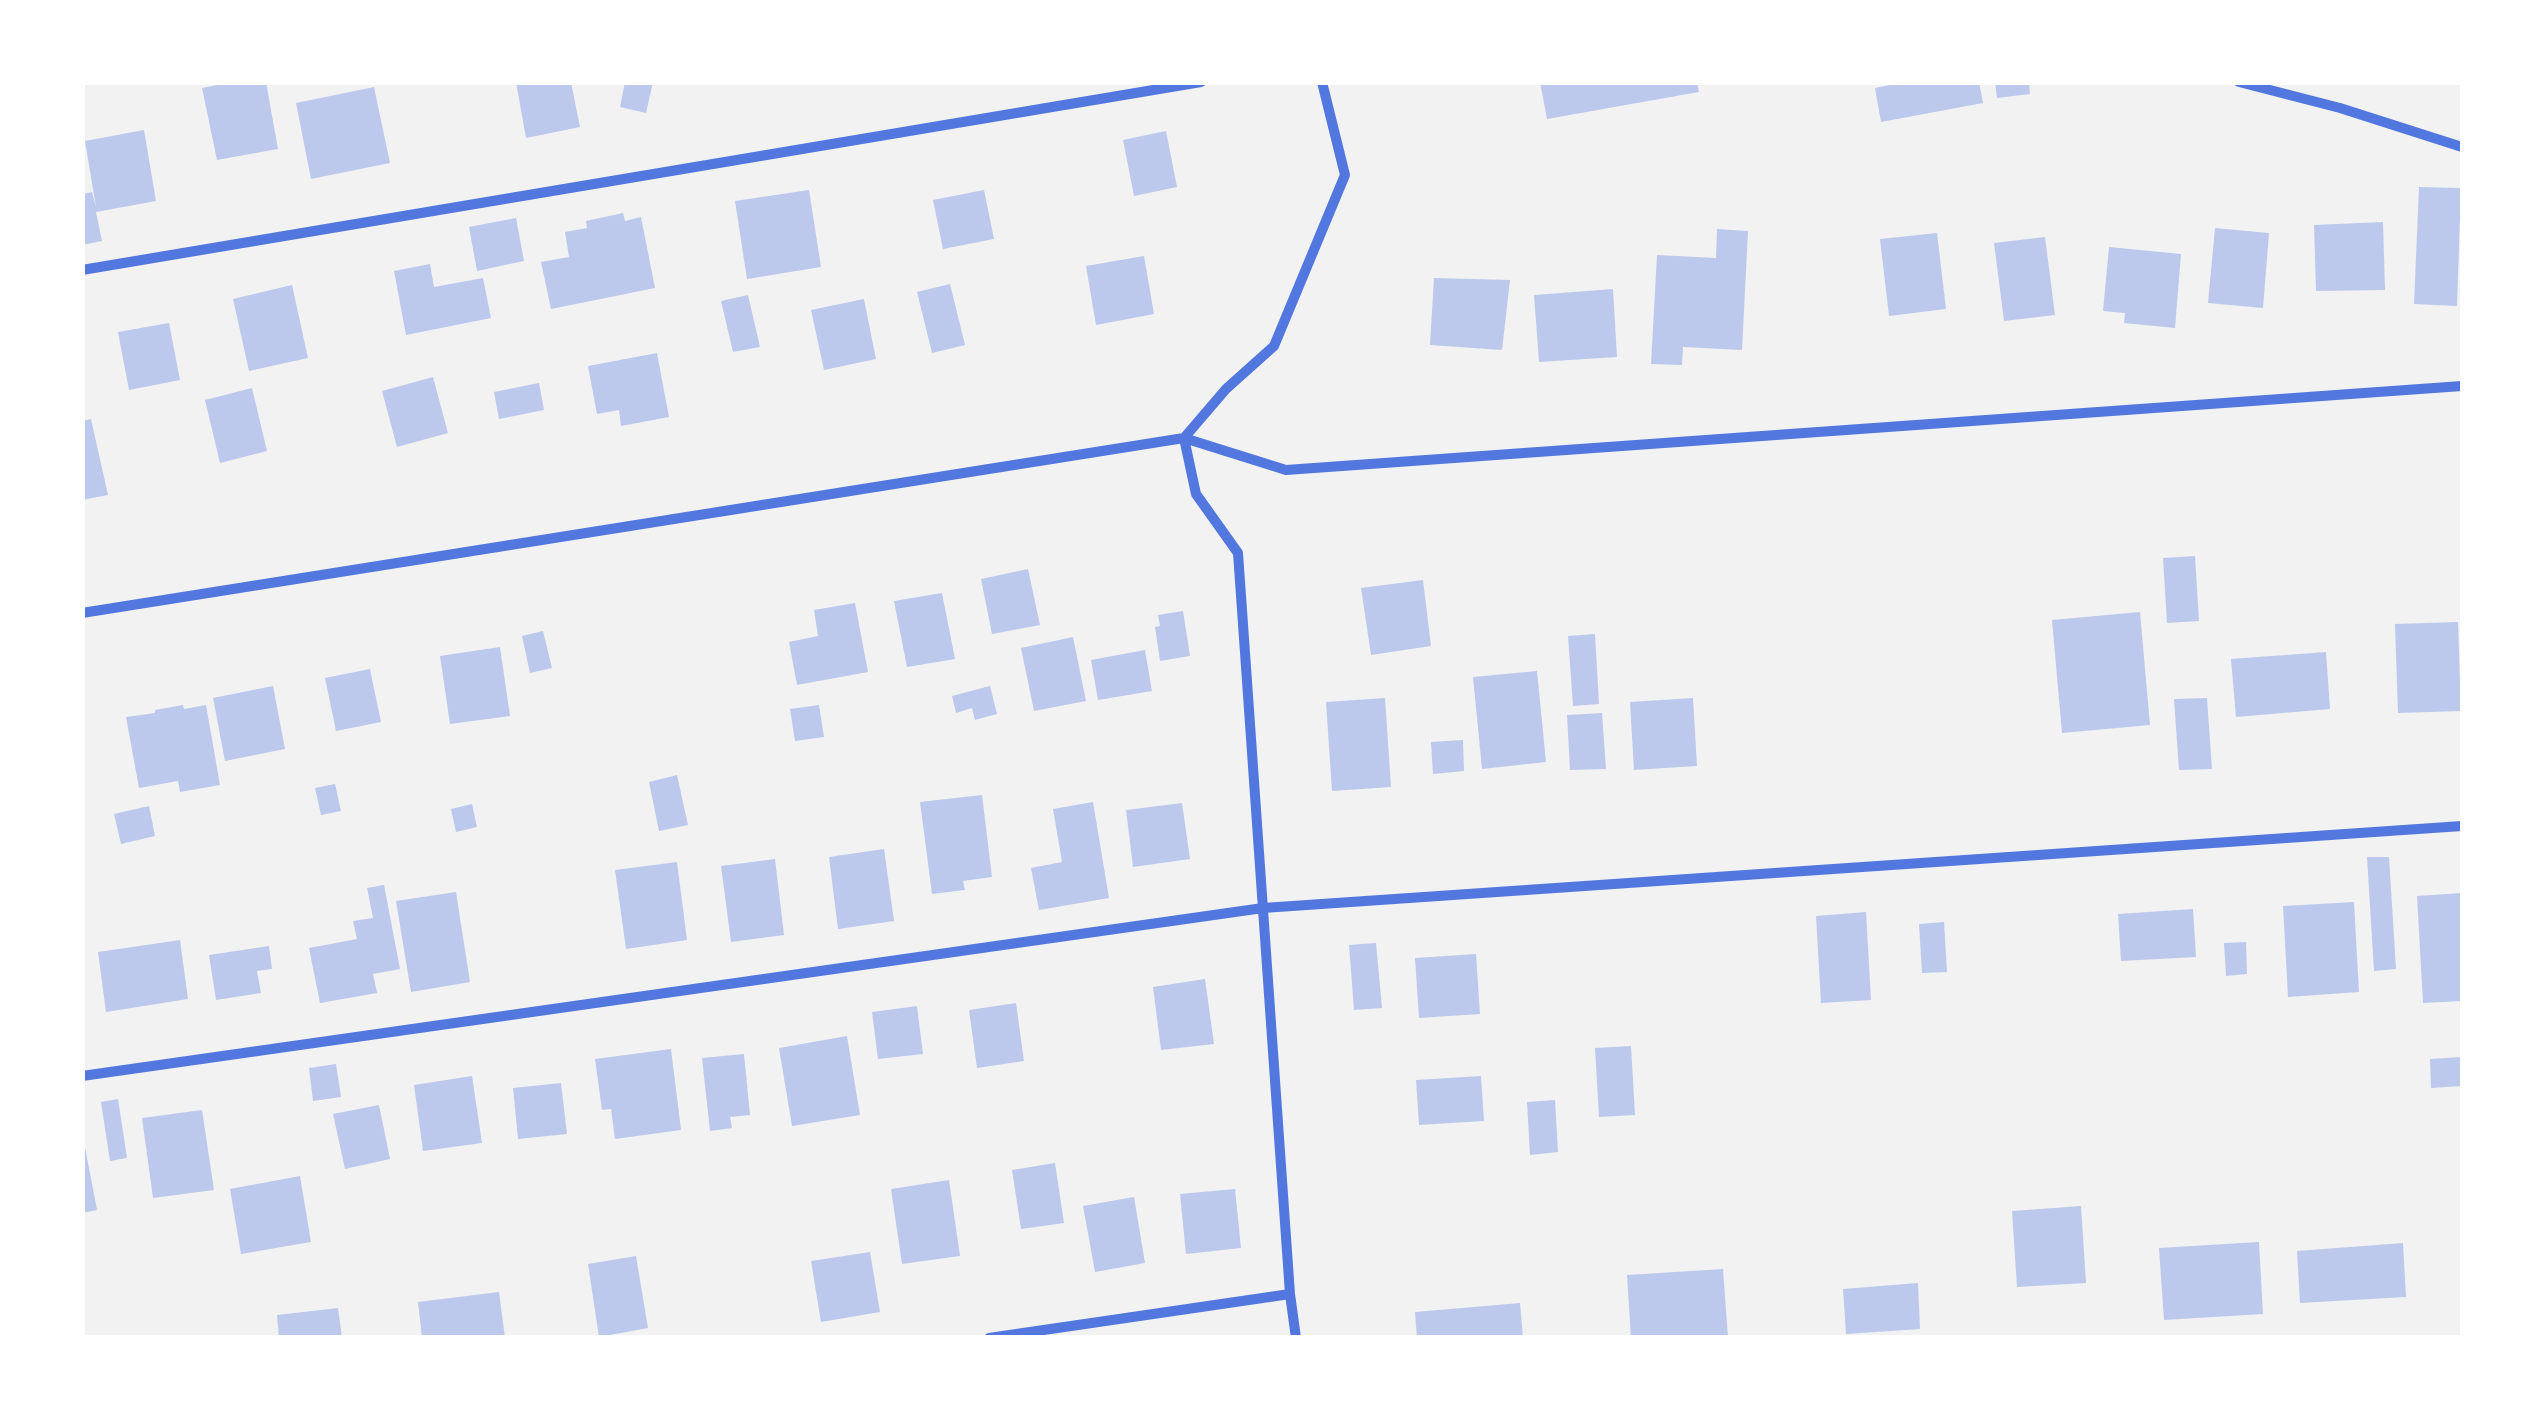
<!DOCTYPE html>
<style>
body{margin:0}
#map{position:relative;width:2545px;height:1420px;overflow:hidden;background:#f2f2f2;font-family:"Open Sans",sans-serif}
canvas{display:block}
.frame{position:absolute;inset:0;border:85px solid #fff;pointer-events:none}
</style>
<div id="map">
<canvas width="2545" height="1420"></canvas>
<div class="frame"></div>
</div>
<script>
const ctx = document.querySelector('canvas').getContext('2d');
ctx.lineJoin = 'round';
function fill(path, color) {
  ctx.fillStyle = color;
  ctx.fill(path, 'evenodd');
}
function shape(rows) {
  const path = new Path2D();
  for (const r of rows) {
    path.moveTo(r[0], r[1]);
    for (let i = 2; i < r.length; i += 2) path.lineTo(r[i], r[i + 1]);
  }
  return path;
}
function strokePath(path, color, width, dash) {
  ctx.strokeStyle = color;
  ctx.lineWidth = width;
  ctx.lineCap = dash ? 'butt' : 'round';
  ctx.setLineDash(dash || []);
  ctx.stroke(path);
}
fill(shape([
 [233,82,266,82,278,149,217,160,202,88],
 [516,82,571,82,580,127,526,138],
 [625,82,653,82,646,113,620,107],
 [1540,82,1697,82,1699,92,1547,119],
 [1905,82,1979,82,1983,103,1881,122,1875,88],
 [1995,82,2029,82,2030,94,1997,98],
 [374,87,390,163,311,179,296,103],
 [144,130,156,201,96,212,102,241,82,245,82,194,92,192,96,207,85,141],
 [1166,131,1177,187,1134,196,1123,140],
 [2419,187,2461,188,2457,306,2414,304],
 [809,190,821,267,747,279,735,201],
 [984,190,994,239,943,249,933,200],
 [623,213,625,221,641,217,655,288,551,309,541,262,569,257,565,232,587,228,586,221],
 [516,218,524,261,477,271,469,227],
 [2383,222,2385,290,2316,291,2314,225],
 [2215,228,2269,233,2263,308,2208,303],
 [1717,229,1748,231,1742,350,1683,347,1682,365,1651,364,1657,255,1716,258],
 [1937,233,1946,309,1889,316,1880,239],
 [2045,237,2055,315,2004,321,1994,243],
 [2109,247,2181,254,2175,328,2124,323,2125,313,2103,311],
 [1144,256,1154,314,1096,325,1086,266],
 [430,264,434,287,483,278,491,318,406,335,394,271],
 [1434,278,1510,280,1502,350,1430,345],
 [950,284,965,345,932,353,917,292],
 [292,285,308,358,249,371,233,299],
 [1613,289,1617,357,1539,362,1534,295],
 [748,295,760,347,733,352,721,301],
 [864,299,876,359,824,370,811,310],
 [169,323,180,380,129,390,118,332],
 [657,353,669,417,621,426,619,410,597,414,588,366],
 [433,377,448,433,397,447,382,391],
 [539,383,544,410,499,419,494,392],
 [252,388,267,451,220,463,205,400],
 [91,419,108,495,82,500,82,421],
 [2195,556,2199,621,2167,623,2163,558],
 [1028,569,1040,625,992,634,981,579],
 [1423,580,1431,646,1371,655,1361,588],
 [942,593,955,659,907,667,894,601],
 [855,603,868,672,797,685,789,642,818,636,814,610],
 [1183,611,1190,656,1160,661,1155,627,1160,626,1158,615],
 [2140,612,2150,725,2062,733,2052,620],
 [2458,622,2461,711,2398,713,2395,624],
 [543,631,552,668,530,673,522,636],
 [1595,634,1599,704,1573,706,1568,636],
 [1073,637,1086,701,1034,711,1021,648],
 [500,647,510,716,450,724,440,656],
 [1145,650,1152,691,1098,700,1091,660],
 [2326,652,2330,709,2236,717,2231,659],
 [370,669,381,722,336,731,325,678],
 [1537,671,1546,762,1482,769,1473,677],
 [273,686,285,749,225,761,213,698],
 [990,686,997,714,975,720,972,708,956,713,952,696],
 [1385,698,1391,787,1332,791,1326,702],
 [1693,698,1697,766,1634,770,1630,702],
 [2207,698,2212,769,2179,770,2174,699],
 [183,705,184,709,206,705,220,785,180,792,178,781,139,788,126,717,155,713,155,710],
 [819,705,824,737,795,741,790,709],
 [1602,713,1606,769,1570,770,1567,715],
 [1463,740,1464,771,1433,774,1431,742],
 [677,775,688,825,659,831,649,782],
 [335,784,341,811,321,815,315,788],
 [982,795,992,877,963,881,965,890,932,894,920,802],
 [1093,802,1109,898,1039,910,1031,868,1062,862,1053,809],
 [1182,803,1190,859,1133,867,1126,810],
 [472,804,477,827,456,832,451,809],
 [149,806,155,836,121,844,114,814],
 [884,849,894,921,838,929,829,857],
 [2367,857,2389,857,2396,969,2374,971],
 [775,859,784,935,731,942,721,866],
 [677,862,687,940,626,949,615,870],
 [384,885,400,969,373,974,377,993,320,1003,309,948,357,939,353,921,373,918,367,888],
 [456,892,470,982,411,992,396,901],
 [2462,893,2462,1001,2423,1003,2417,896],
 [2354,902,2359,992,2288,997,2283,906],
 [2193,909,2196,957,2121,961,2118,914],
 [1866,912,1871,1000,1821,1003,1816,916],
 [1944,922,1947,972,1922,973,1919,924],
 [180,940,188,999,106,1012,98,952],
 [2246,942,2247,974,2226,976,2224,943],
 [1376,943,1382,1008,1354,1010,1349,945],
 [269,946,272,969,257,971,261,993,216,1000,209,955],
 [1476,954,1480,1014,1419,1018,1415,958],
 [1205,979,1214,1044,1161,1050,1153,987],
 [1016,1003,1024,1061,977,1068,969,1010],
 [917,1006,923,1054,878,1059,872,1012],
 [847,1036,860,1115,792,1126,779,1048],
 [1631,1046,1635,1115,1599,1117,1595,1048],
 [671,1049,681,1130,615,1139,611,1109,602,1110,595,1059],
 [744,1054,750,1115,730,1117,732,1128,710,1131,702,1058],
 [2462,1057,2462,1086,2431,1088,2430,1059],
 [336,1064,341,1097,313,1101,309,1068],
 [472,1076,482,1143,423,1151,414,1085],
 [1481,1076,1484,1121,1419,1125,1416,1080],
 [561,1083,567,1134,518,1139,513,1088],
 [118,1099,127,1158,110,1161,101,1102],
 [1555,1100,1558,1152,1530,1155,1527,1102],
 [379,1105,390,1159,345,1169,333,1114],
 [202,1110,214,1190,153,1198,142,1118],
 [82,1142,84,1142,97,1210,82,1213],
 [1055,1163,1064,1223,1021,1229,1012,1170],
 [300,1176,311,1242,241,1254,230,1189],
 [949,1180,960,1256,902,1264,891,1189],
 [1235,1189,1241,1248,1186,1254,1180,1194],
 [1134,1197,1145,1263,1095,1272,1083,1206],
 [2081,1206,2086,1283,2017,1287,2012,1211],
 [2259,1242,2263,1314,2164,1320,2159,1248],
 [2403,1243,2406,1297,2300,1303,2297,1251],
 [870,1252,880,1312,821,1322,811,1261],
 [636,1256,648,1328,599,1337,588,1264],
 [1723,1269,1728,1338,1631,1338,1627,1275],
 [1918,1283,1920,1329,1846,1334,1843,1289],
 [499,1292,505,1338,422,1338,418,1302],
 [1520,1303,1523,1338,1417,1338,1415,1312],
 [338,1308,342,1338,279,1338,277,1315]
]), '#bdc9ec');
strokePath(shape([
 [2239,82,2340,108,2462,147],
 [82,270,1201,82],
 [82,613,1184,438,1286,470,2462,386],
 [82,1076,1263,908,2462,826],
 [989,1338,1290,1294],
 [1296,1338,1290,1294,1238,553,1196,494,1184,438,1226,389,1274,346,1345,175,1322,82]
]), '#5277de', 10);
</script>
